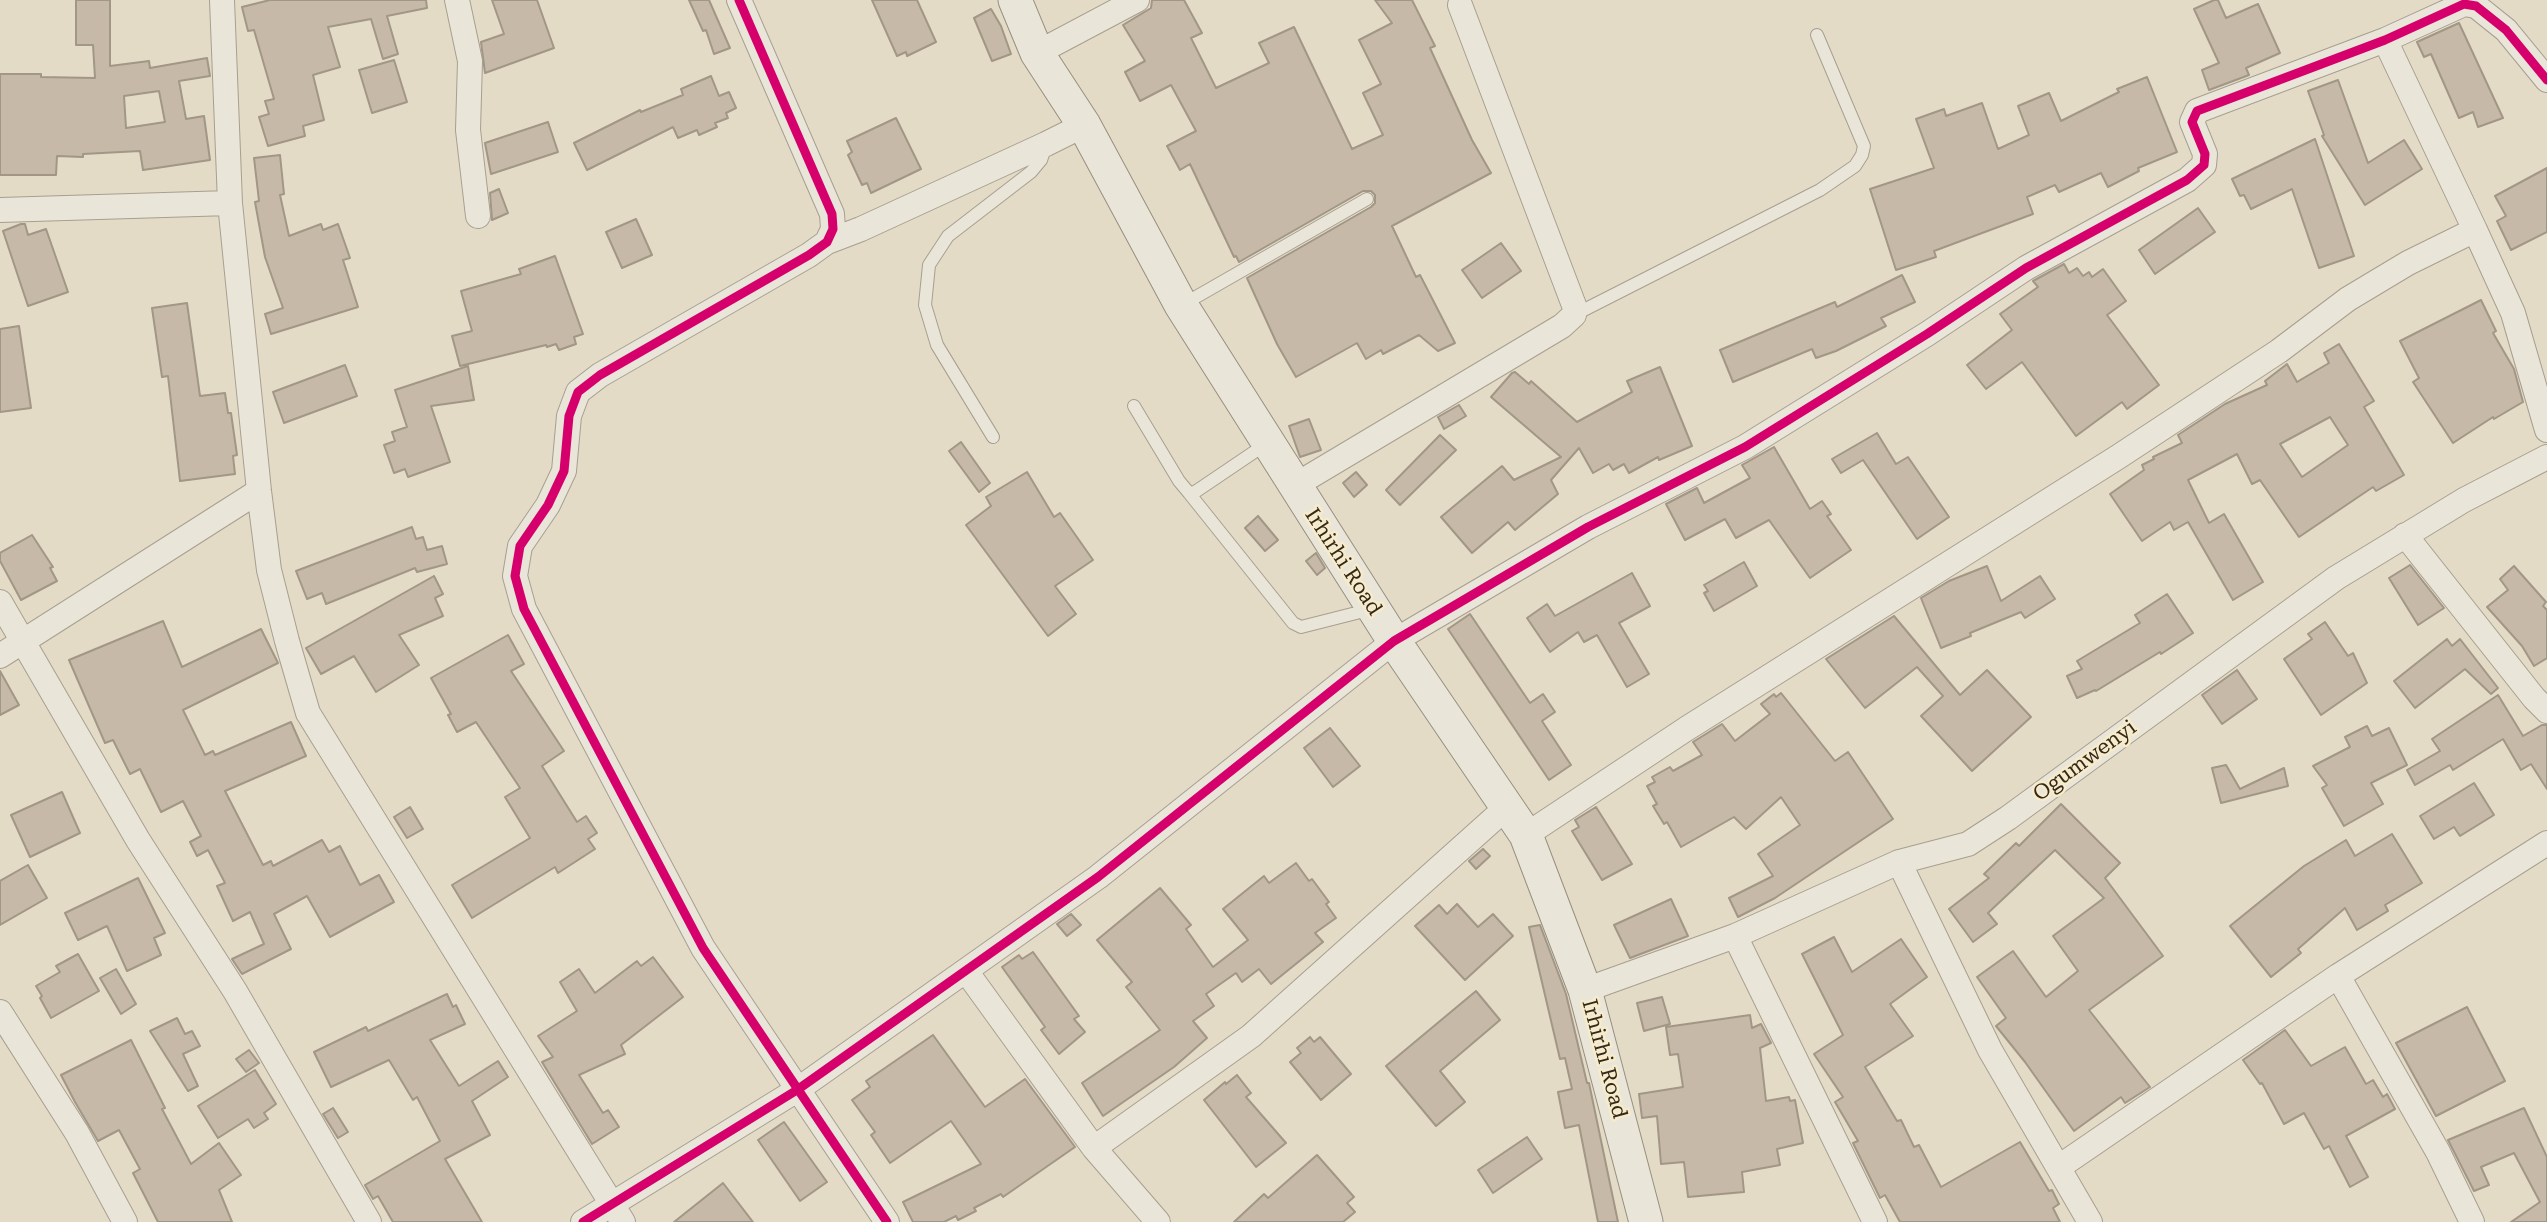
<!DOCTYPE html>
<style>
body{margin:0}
canvas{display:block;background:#e3dbc6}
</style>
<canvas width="2547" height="1222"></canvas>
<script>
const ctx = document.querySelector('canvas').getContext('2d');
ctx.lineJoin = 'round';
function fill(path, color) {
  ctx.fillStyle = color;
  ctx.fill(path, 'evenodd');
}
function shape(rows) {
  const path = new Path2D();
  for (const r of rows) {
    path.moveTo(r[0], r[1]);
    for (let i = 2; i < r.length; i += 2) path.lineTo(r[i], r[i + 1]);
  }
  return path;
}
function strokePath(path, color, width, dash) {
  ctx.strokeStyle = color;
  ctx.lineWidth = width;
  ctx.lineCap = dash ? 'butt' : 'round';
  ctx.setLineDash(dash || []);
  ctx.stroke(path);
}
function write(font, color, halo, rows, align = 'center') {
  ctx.font = font + ' "Roboto Serif",serif';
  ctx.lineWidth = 5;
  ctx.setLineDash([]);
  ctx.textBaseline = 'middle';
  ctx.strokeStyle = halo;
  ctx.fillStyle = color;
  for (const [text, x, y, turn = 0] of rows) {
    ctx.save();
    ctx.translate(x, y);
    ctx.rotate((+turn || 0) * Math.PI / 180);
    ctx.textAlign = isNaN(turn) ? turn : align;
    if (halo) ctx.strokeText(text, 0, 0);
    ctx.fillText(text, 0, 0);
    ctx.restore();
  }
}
const building = shape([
 [76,0,110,0,110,66,149,61,150,68,207,58,210,76,179,81,186,119,204,116,210,160,143,170,140,151,83,154,83,157,57,156,56,175,0,175,0,74,41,74,41,77,95,78,93,45,76,45,76,0],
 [159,91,165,122,126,128,124,96,159,91],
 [270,0,426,0,427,8,387,16,398,54,383,59,371,19,328,27,340,67,313,75,324,120,303,126,305,136,268,146,259,117,269,114,265,101,274,99,254,30,248,31,242,7,270,0],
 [492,0,537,0,554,48,485,73,481,42,504,34,492,0],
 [689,0,709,0,730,48,714,54,706,30,703,31,689,0],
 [872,0,917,0,936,42,907,56,906,52,897,56,872,0],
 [1152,0,1184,0,1202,33,1191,38,1216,88,1269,63,1259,43,1294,27,1352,149,1383,135,1363,93,1381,84,1359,40,1392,23,1375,0,1412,0,1435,46,1430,48,1472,140,1491,173,1392,226,1416,277,1420,275,1455,343,1438,351,1419,335,1383,354,1381,350,1366,359,1357,343,1296,377,1277,344,1247,278,1371,207,1375,203,1375,195,1371,191,1363,191,1239,262,1236,256,1234,257,1190,164,1180,170,1167,146,1196,131,1171,85,1140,101,1125,72,1145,61,1123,25,1151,8,1152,0],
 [2214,0,2218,0,2226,18,2258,4,2280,53,2246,68,2249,75,2209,90,2202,70,2219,63,2194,9,2214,0],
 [991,9,1001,26,1011,54,992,61,974,18,991,9],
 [2459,23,2503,118,2478,127,2473,112,2459,118,2431,54,2424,57,2417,42,2459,23],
 [394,60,407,102,372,113,359,70,394,60],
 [711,76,719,96,729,92,736,108,726,113,728,118,715,123,717,127,699,135,697,130,678,138,673,127,587,170,574,143,640,110,641,112,683,95,681,89,711,76],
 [2147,77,2177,152,2138,168,2139,171,2108,187,2101,173,2059,192,2055,185,2027,197,2033,214,1934,251,1936,257,1896,270,1870,189,1934,168,1916,119,1944,109,1946,116,1982,103,1998,149,2029,135,2018,106,2049,93,2061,121,2119,92,2117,89,2147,77],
 [2338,80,2368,163,2404,140,2422,169,2365,205,2322,136,2324,135,2308,91,2338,80],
 [896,118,921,169,871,193,867,183,862,185,848,155,852,152,847,141,896,118],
 [548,122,558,152,491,174,485,143,548,122],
 [2315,139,2354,256,2319,268,2292,189,2251,209,2244,195,2240,196,2232,179,2315,139],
 [280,155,284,194,280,195,289,236,321,224,323,230,338,224,350,258,343,260,358,307,271,334,265,314,283,308,265,257,255,202,259,201,254,158,280,155],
 [2547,168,2547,232,2511,250,2497,221,2506,216,2495,196,2547,168],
 [499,189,508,213,492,220,490,193,499,189],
 [2198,208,2215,232,2155,274,2139,250,2198,208],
 [636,219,652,255,622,268,606,232,636,219],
 [21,224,25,224,28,235,46,229,68,292,28,306,3,231,21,224],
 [1501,243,1521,271,1482,298,1462,270,1501,243],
 [555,256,583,334,574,337,576,344,559,350,556,344,547,347,546,345,460,366,452,336,472,331,461,291,521,274,519,269,555,256],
 [2064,264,2069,273,2077,268,2083,276,2089,272,2092,277,2103,269,2126,301,2107,315,2159,385,2127,409,2122,402,2076,436,2022,362,1986,389,1967,365,2012,330,2000,314,2038,287,2033,281,2064,264],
 [1902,275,1915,302,1881,318,1886,326,1836,351,1816,358,1812,349,1733,382,1720,350,1835,302,1837,307,1902,275],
 [2481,300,2496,331,2493,333,2514,369,2523,402,2494,419,2493,417,2453,443,2413,382,2419,378,2400,341,2481,300],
 [187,303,200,396,225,393,228,413,231,413,237,455,233,456,235,474,180,481,168,376,162,377,152,308,187,303],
 [19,326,31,408,0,412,0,329,19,326],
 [2339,344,2374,401,2364,407,2404,475,2376,491,2373,487,2299,537,2260,480,2252,484,2237,454,2188,480,2209,523,2224,514,2263,582,2233,600,2188,522,2174,530,2170,522,2142,541,2110,494,2144,470,2142,465,2154,459,2153,457,2182,443,2178,435,2225,404,2267,385,2265,381,2287,364,2297,382,2329,363,2324,353,2339,344],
 [2330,417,2348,445,2302,477,2280,444,2330,417],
 [345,365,357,396,284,423,273,392,345,365],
 [468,366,474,400,431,406,450,462,408,477,405,469,394,473,384,445,395,441,392,432,407,427,395,390,468,366],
 [1660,367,1692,446,1659,460,1658,457,1629,473,1624,464,1613,470,1609,464,1593,473,1579,448,1551,480,1558,494,1515,530,1508,522,1472,553,1441,517,1502,466,1514,480,1561,457,1491,397,1512,373,1515,372,1529,384,1531,381,1577,422,1632,392,1627,381,1660,367],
 [1459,405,1466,416,1444,429,1438,417,1459,405],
 [1309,419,1321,450,1300,457,1289,426,1309,419],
 [1877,433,1896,464,1908,457,1949,517,1917,539,1863,460,1841,473,1832,459,1877,433],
 [1440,435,1456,450,1400,505,1386,490,1440,435],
 [961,442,990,483,979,492,949,451,961,442],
 [1774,447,1810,509,1822,501,1831,514,1827,516,1851,550,1810,578,1769,520,1736,538,1725,519,1685,540,1666,504,1697,488,1704,503,1750,478,1742,465,1774,447],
 [1027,472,1054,517,1060,513,1093,560,1055,586,1076,614,1048,636,966,525,991,506,986,497,1027,472],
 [1356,472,1367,485,1354,497,1343,483,1356,472],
 [1258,516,1278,540,1265,551,1245,528,1258,516],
 [412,527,416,539,423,537,427,550,442,546,447,564,417,572,415,568,326,604,322,593,307,599,296,571,412,527],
 [32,535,53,567,50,568,57,581,21,600,0,561,0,553,32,535],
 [1316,553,1325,568,1317,575,1306,561,1316,553],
 [1744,562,1757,586,1714,611,1704,593,1708,591,1704,585,1744,562],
 [2410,565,2444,608,2418,625,2389,578,2410,565],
 [1987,566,2001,601,2040,576,2055,599,2025,618,2021,612,1970,633,1971,636,1941,648,1921,598,1949,581,1987,566],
 [2514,566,2546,602,2543,606,2547,610,2547,658,2534,666,2522,646,2487,607,2508,590,2500,579,2514,566],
 [1632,573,1650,606,1619,623,1649,674,1627,687,1597,635,1584,642,1578,632,1550,652,1527,618,1547,604,1555,616,1632,573],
 [434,576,443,594,435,598,443,616,399,635,419,665,376,692,354,656,321,674,306,648,434,576],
 [2167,594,2193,633,2161,654,2160,652,2096,691,2095,690,2077,698,2067,676,2082,669,2077,661,2140,623,2135,615,2167,594],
 [1470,614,1530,703,1543,694,1555,712,1542,721,1571,765,1549,780,1448,629,1470,614],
 [1894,616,1960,695,1987,670,2031,717,1972,771,1921,716,1943,696,1917,667,1865,708,1826,659,1894,616],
 [163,621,182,667,261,629,278,663,183,710,205,755,213,751,215,755,291,722,306,756,225,791,263,865,271,861,273,866,322,840,329,852,340,846,360,885,379,875,394,902,330,937,307,896,274,914,291,949,242,974,232,959,264,944,250,912,233,921,217,886,225,883,208,850,197,856,190,842,201,836,183,801,161,812,140,769,130,774,113,740,105,743,69,660,163,621],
 [2325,622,2348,656,2353,653,2367,683,2321,715,2284,659,2312,639,2308,634,2325,622],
 [508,635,524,664,511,671,564,751,542,766,577,822,586,816,597,833,588,839,595,849,558,873,555,867,472,918,452,885,530,838,505,797,520,788,476,722,457,732,448,715,451,714,431,678,508,635],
 [2447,639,2452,646,2460,639,2498,688,2491,694,2465,669,2415,708,2394,681,2447,639],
 [2237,670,2257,699,2222,724,2202,695,2237,670],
 [0,671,19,705,0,715,0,671],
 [1781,693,1835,761,1848,752,1893,819,1775,898,1738,917,1729,898,1773,876,1758,854,1800,825,1781,797,1746,829,1734,817,1681,847,1667,822,1664,824,1653,806,1657,804,1647,786,1655,782,1652,777,1670,767,1673,771,1702,755,1693,742,1722,724,1735,741,1770,714,1761,704,1774,694,1776,697,1781,693],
 [2498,695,2523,736,2542,725,2547,725,2547,789,2531,764,2521,770,2503,739,2453,770,2450,765,2415,785,2407,770,2440,751,2432,739,2498,695],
 [2367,726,2372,736,2389,728,2407,765,2371,783,2383,804,2344,826,2322,788,2327,785,2313,766,2350,747,2345,737,2367,726],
 [1330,728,1360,766,1333,787,1304,748,1330,728],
 [2226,765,2240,789,2284,768,2288,786,2221,803,2212,768,2226,765],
 [2474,783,2494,815,2460,836,2454,827,2434,839,2420,816,2474,783],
 [62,792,80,833,30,857,11,815,62,792],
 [2061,804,2120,863,2105,878,2163,956,2089,1010,2150,1087,2125,1103,2121,1097,2074,1131,2025,1062,1996,1026,2006,1018,1977,977,2013,951,2046,997,2078,971,2053,936,2104,898,2055,850,1988,913,1997,924,1973,942,1949,909,1989,878,1984,874,2016,843,2019,846,2061,804],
 [410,807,423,829,407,838,394,817,410,807],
 [1596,807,1632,864,1602,880,1572,831,1579,827,1575,820,1596,807],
 [2392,834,2422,883,2385,905,2388,911,2357,930,2345,908,2298,949,2301,953,2271,977,2230,926,2304,866,2346,840,2355,856,2392,834],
 [1483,849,1490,856,1476,869,1469,861,1483,849],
 [1296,863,1309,881,1312,879,1329,902,1326,904,1336,918,1315,933,1323,942,1271,984,1259,969,1242,982,1236,973,1206,994,1214,1006,1193,1021,1207,1038,1174,1067,1103,1116,1082,1083,1160,1030,1126,987,1132,982,1097,940,1160,888,1191,925,1186,929,1213,967,1248,940,1223,909,1264,876,1269,883,1296,863],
 [28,865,47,898,0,925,0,881,28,865],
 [138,878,165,933,154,938,161,955,127,971,107,926,78,940,65,913,138,878],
 [1671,899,1688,936,1630,958,1614,925,1671,899],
 [1457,904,1478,927,1493,914,1513,936,1465,980,1415,926,1439,905,1447,914,1457,904],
 [1071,914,1081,925,1067,936,1057,924,1071,914],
 [1540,925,1566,994,1587,1083,1589,1083,1618,1222,1598,1222,1579,1125,1565,1128,1558,1092,1572,1089,1565,1058,1560,1059,1529,927,1540,925],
 [1834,937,1852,972,1901,939,1927,977,1890,1004,1913,1036,1865,1067,1897,1121,1901,1120,1914,1147,1919,1145,1941,1187,2020,1142,2049,1191,2052,1190,2059,1204,2053,1208,2060,1222,1900,1222,1885,1195,1880,1198,1853,1143,1858,1141,1835,1102,1843,1097,1814,1054,1843,1035,1802,954,1834,937],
 [1033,952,1079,1016,1074,1019,1085,1032,1059,1054,1041,1030,1045,1027,1002,967,1019,955,1022,959,1033,952],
 [78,954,99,991,51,1018,40,998,42,996,36,986,60,972,56,966,78,954],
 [653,957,683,997,621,1045,625,1054,579,1075,603,1113,608,1110,619,1127,592,1144,542,1062,553,1057,538,1036,577,1011,560,982,579,969,595,993,637,961,641,966,653,957],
 [116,969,136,1004,121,1014,100,978,116,969],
 [1476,991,1500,1020,1440,1071,1465,1102,1436,1126,1386,1066,1476,991],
 [447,994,453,1007,456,1005,465,1024,430,1040,459,1086,498,1061,508,1077,472,1101,490,1135,445,1159,482,1222,393,1222,378,1196,373,1199,365,1185,440,1141,417,1097,413,1100,389,1060,331,1087,314,1052,366,1027,368,1031,447,994],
 [1662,997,1670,1024,1644,1031,1637,1003,1662,997],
 [2467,1007,2505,1081,2436,1116,2396,1043,2467,1007],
 [1750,1015,1752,1028,1761,1024,1771,1043,1760,1048,1766,1101,1789,1097,1790,1101,1795,1100,1803,1143,1777,1149,1780,1165,1742,1172,1744,1192,1688,1197,1684,1162,1661,1164,1657,1116,1642,1118,1639,1094,1683,1087,1678,1054,1670,1055,1666,1027,1750,1015],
 [177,1018,185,1034,192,1031,200,1046,183,1054,198,1086,188,1091,150,1031,177,1018],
 [2285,1030,2311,1066,2345,1047,2366,1084,2373,1080,2383,1097,2387,1094,2395,1109,2346,1136,2368,1177,2350,1187,2329,1146,2324,1149,2304,1113,2284,1124,2262,1083,2260,1084,2243,1060,2285,1030],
 [933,1035,985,1107,1025,1079,1075,1147,1003,1197,1001,1194,974,1208,976,1211,958,1220,956,1216,944,1222,913,1222,903,1202,981,1164,951,1121,890,1163,871,1135,875,1132,852,1100,870,1087,866,1081,933,1035],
 [1310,1037,1314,1042,1320,1037,1351,1074,1321,1100,1290,1062,1301,1053,1297,1048,1310,1037],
 [131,1040,165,1108,162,1109,191,1164,219,1143,241,1175,219,1190,232,1222,158,1222,133,1173,140,1169,119,1130,98,1141,75,1102,61,1075,131,1040],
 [249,1050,259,1063,246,1072,236,1059,249,1050],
 [255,1070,276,1104,264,1113,268,1119,254,1128,248,1119,218,1138,198,1106,255,1070],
 [1237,1075,1251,1093,1246,1097,1286,1143,1256,1167,1204,1100,1225,1082,1226,1084,1237,1075],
 [333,1108,348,1132,338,1138,323,1114,333,1108],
 [2524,1108,2547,1157,2547,1222,2511,1222,2540,1202,2514,1153,2481,1167,2489,1185,2474,1191,2448,1140,2524,1108],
 [784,1122,827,1182,800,1201,758,1140,784,1122],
 [1527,1137,1542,1159,1493,1193,1478,1170,1527,1137],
 [1317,1155,1354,1197,1347,1203,1355,1212,1343,1222,1234,1222,1264,1194,1268,1198,1317,1155],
 [723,1183,753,1222,674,1222,723,1183]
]);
fill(building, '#c7b9a7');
strokePath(building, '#a29686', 2);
const lane = shape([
 [1182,305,1367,199],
 [1574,315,1820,190,1855,166,1862,155,1864,146,1817,35],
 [1134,406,1179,481,1189,493,1195,492,1266,444],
 [993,437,937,345,925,305,929,265,948,236,1031,172,1041,160,1046,145],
 [1189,493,1293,623,1301,627,1372,609]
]);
const street = shape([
 [222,0,230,203,259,491,269,570,287,641,308,713,623,1222],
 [457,0,470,61,468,130,478,216],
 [739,0,832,214,833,229,827,242,809,255,600,375,578,392,569,416,564,471,548,505,520,546,515,576,524,609,703,948,887,1222],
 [2385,40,2475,230],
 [1037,53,1137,0],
 [0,210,230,203],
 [827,242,861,229,1046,144,1084,125],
 [1294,486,1562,326,1574,315,1575,308,1460,5],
 [2405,535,2534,698,2547,711],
 [0,602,138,840,235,991,369,1222],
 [0,656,259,491],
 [1526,835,1686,729,2118,457,2279,351,2348,299,2408,263,2475,230,2513,313,2547,430],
 [1899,862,1990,1050,2090,1222],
 [1735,936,1875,1222],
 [966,971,1094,1148,1158,1222],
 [2338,976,2438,1152,2472,1222],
 [1585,990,1735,936,1899,862,1968,844,2008,818,2336,578,2464,500,2547,457],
 [0,1012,77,1133,125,1222],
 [1094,1148,1251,1036,1507,807],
 [2059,1167,2338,976,2547,843],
 [583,1222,797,1090,1098,877,1394,641,1588,527,1745,447,1927,334,2026,268,2187,180,2204,165,2205,154,2192,122,2197,111,2385,40,2464,4,2476,6,2506,30,2547,80]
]);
const secondary = shape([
 [1015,0,1037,53,1084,125,1181,305,1394,641,1526,835,1585,990,1646,1222]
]);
strokePath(lane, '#a79f90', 14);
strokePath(street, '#a79f90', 26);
strokePath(secondary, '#978f80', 35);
strokePath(lane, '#eae5d9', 12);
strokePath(street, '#eae5d9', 24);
strokePath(secondary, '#eae5d9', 33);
strokePath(shape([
 [739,0,832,214,833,229,827,242,809,255,600,375,578,392,569,416,564,471,548,505,520,546,515,576,524,609,703,948,887,1222],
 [583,1222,797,1090,1098,877,1394,641,1588,527,1745,447,1927,334,2026,268,2187,180,2204,165,2205,154,2192,122,2197,111,2385,40,2464,4,2476,6,2506,30,2547,80]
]), '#d6006c', 9);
write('21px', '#34281a', '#f6ebca', [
 ["Irhirhi Road",1343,562,57],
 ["Ogumwenyi",2085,761,-36],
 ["Irhirhi Road",1604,1059,75]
]);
</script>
